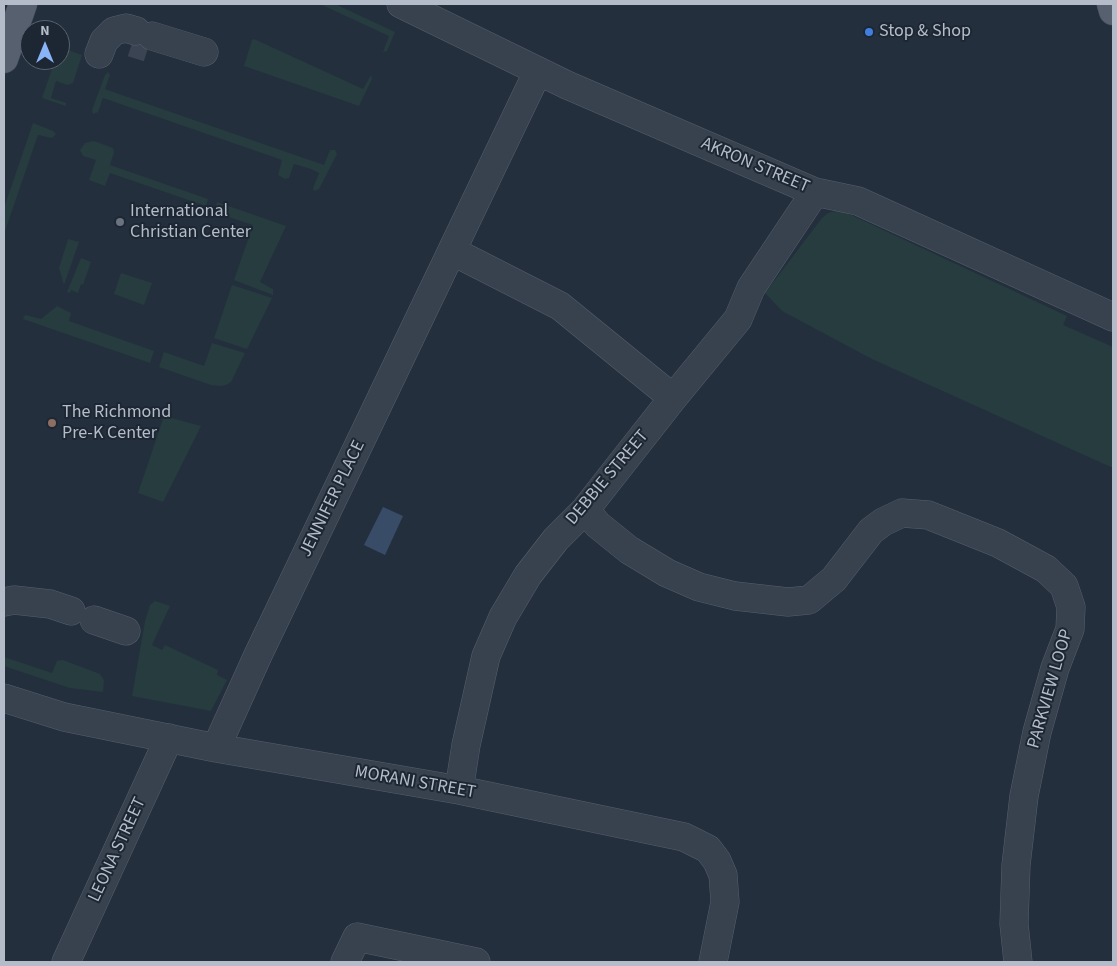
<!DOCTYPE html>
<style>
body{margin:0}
#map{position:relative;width:1117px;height:966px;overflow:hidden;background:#242f3e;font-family:"Source Sans 3",sans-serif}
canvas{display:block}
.frame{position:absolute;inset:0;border:5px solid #b4bcc9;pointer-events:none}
.north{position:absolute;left:20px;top:20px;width:50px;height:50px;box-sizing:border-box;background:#1d2633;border:1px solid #59626f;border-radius:50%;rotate:0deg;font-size:14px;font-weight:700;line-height:20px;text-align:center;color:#b4bcc9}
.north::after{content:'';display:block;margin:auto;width:18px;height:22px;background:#8ab4f8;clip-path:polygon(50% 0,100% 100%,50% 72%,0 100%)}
</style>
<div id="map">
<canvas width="1117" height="966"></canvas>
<div class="frame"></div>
<div class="north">N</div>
</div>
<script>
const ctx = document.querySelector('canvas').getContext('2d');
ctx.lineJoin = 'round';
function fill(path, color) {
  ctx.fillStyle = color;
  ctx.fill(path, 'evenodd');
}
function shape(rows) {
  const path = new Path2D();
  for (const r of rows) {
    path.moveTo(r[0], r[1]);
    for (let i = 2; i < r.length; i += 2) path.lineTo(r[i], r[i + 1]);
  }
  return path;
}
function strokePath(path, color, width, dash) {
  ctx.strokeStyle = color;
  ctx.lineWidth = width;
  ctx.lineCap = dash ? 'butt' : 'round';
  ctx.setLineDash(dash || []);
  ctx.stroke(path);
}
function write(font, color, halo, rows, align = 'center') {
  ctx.font = font + ' "Source Sans 3",sans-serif';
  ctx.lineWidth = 4;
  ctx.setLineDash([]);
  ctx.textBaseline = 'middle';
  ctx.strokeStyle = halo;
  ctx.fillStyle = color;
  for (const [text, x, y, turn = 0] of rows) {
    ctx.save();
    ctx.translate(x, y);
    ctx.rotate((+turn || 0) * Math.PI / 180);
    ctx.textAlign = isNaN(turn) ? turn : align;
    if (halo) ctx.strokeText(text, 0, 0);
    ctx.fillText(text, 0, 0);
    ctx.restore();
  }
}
fill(shape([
 [320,4,335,4,395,32,387,51,383,52,389,36],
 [254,39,363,89,371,75,372,79,359,106,244,66,252,40],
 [60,47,82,55,73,83,67,85,56,81,51,98,66,103,66,106,42,98,55,60,60,60],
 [108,72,110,75,105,89,113,92,324,165,330,150,335,150,337,154,319,189,314,191,313,188,319,173,311,169,294,164,289,178,285,179,278,175,282,160,103,98,98,112,93,114,92,110,105,75],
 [33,123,53,131,56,134,52,138,38,135,4,234,4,208],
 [94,141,113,148,114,152,110,165,208,199,206,206,110,173,105,186,89,180,96,160,83,156,80,150,85,143],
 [217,202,286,226,260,282,273,289,273,295,234,280,253,225,214,212],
 [836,211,845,212,1067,316,1063,325,1113,347,1113,468,872,359,782,311,765,293,822,218,828,213],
 [68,239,79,242,64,285,59,268],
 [81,258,91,262,83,285,81,284,78,293,71,290,70,293,67,292],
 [121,273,152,283,144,305,114,294],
 [232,285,272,298,247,349,214,338],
 [57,306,71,313,69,321,154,351,150,363,23,319,25,315,41,319],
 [212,343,245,353,231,382,228,384,222,386,211,385,159,367,164,352,204,366],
 [164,416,201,426,163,502,138,493],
 [155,601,170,606,152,645,162,650,165,645,218,670,217,675,227,680,211,711,132,696,145,621,150,605],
 [4,657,52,673,57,661,63,660,100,674,104,680,103,692,70,688,4,666]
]), '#263c3f');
fill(shape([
 [383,507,403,516,385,555,364,545]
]), '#394c67');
strokePath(shape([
 [132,43,148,48]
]), '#3a4453', 28, [28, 14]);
const minor = shape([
 [401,4,567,85,815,192,858,201,1113,317],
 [152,36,204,52],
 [99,54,104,41,114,31,126,28,136,31],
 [452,251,560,306,673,398],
 [585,510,598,525,629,550,667,573,699,587,735,596,788,602,809,600,834,579,871,531,883,522,902,513,928,515,998,543,1046,569,1064,586,1071,607,1070,629,1055,668,1037,732,1024,796,1016,865,1014,924,1018,962],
 [4,602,14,600,50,604,71,611],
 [94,620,126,631],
 [4,698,64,717,216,748,459,790,684,837,708,849,717,861,723,875,725,902,713,962],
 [216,748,258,655,538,71],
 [459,790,466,745,486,656,503,617,528,575,556,539,585,510,673,398,738,319,751,288,815,192],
 [66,962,169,738],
 [345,962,357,937,476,962]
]);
const major = shape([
 [1111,4,1113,11],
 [4,59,23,4]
]);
strokePath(minor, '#565f6c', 29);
strokePath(major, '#414a57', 29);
strokePath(minor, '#38414e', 28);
strokePath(major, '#56606e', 28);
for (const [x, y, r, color] of [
 [869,32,5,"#3f7fe0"],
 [120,222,5,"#6b7280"],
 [52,423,5,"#8d6e63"]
]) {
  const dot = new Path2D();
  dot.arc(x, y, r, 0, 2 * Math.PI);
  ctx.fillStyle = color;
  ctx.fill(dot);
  strokePath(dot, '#1d2633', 2);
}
write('18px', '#b4bcc9', '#1d2633', [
 ["Stop & Shop",879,32],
 ["International",130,212],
 ["Christian Center",130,233],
 ["The Richmond",62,413],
 ["Pre-K Center",62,434]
], 'left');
write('18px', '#b4bcc9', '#1d2633', [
 ["AKRON STREET",755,166,23],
 ["DEBBIE STREET",608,478,-50],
 ["JENNIFER PLACE",333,499,-64],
 ["PARKVIEW LOOP",1051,689,-74],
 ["MORANI STREET",415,783,10],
 ["LEONA STREET",118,850,-65]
]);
</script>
